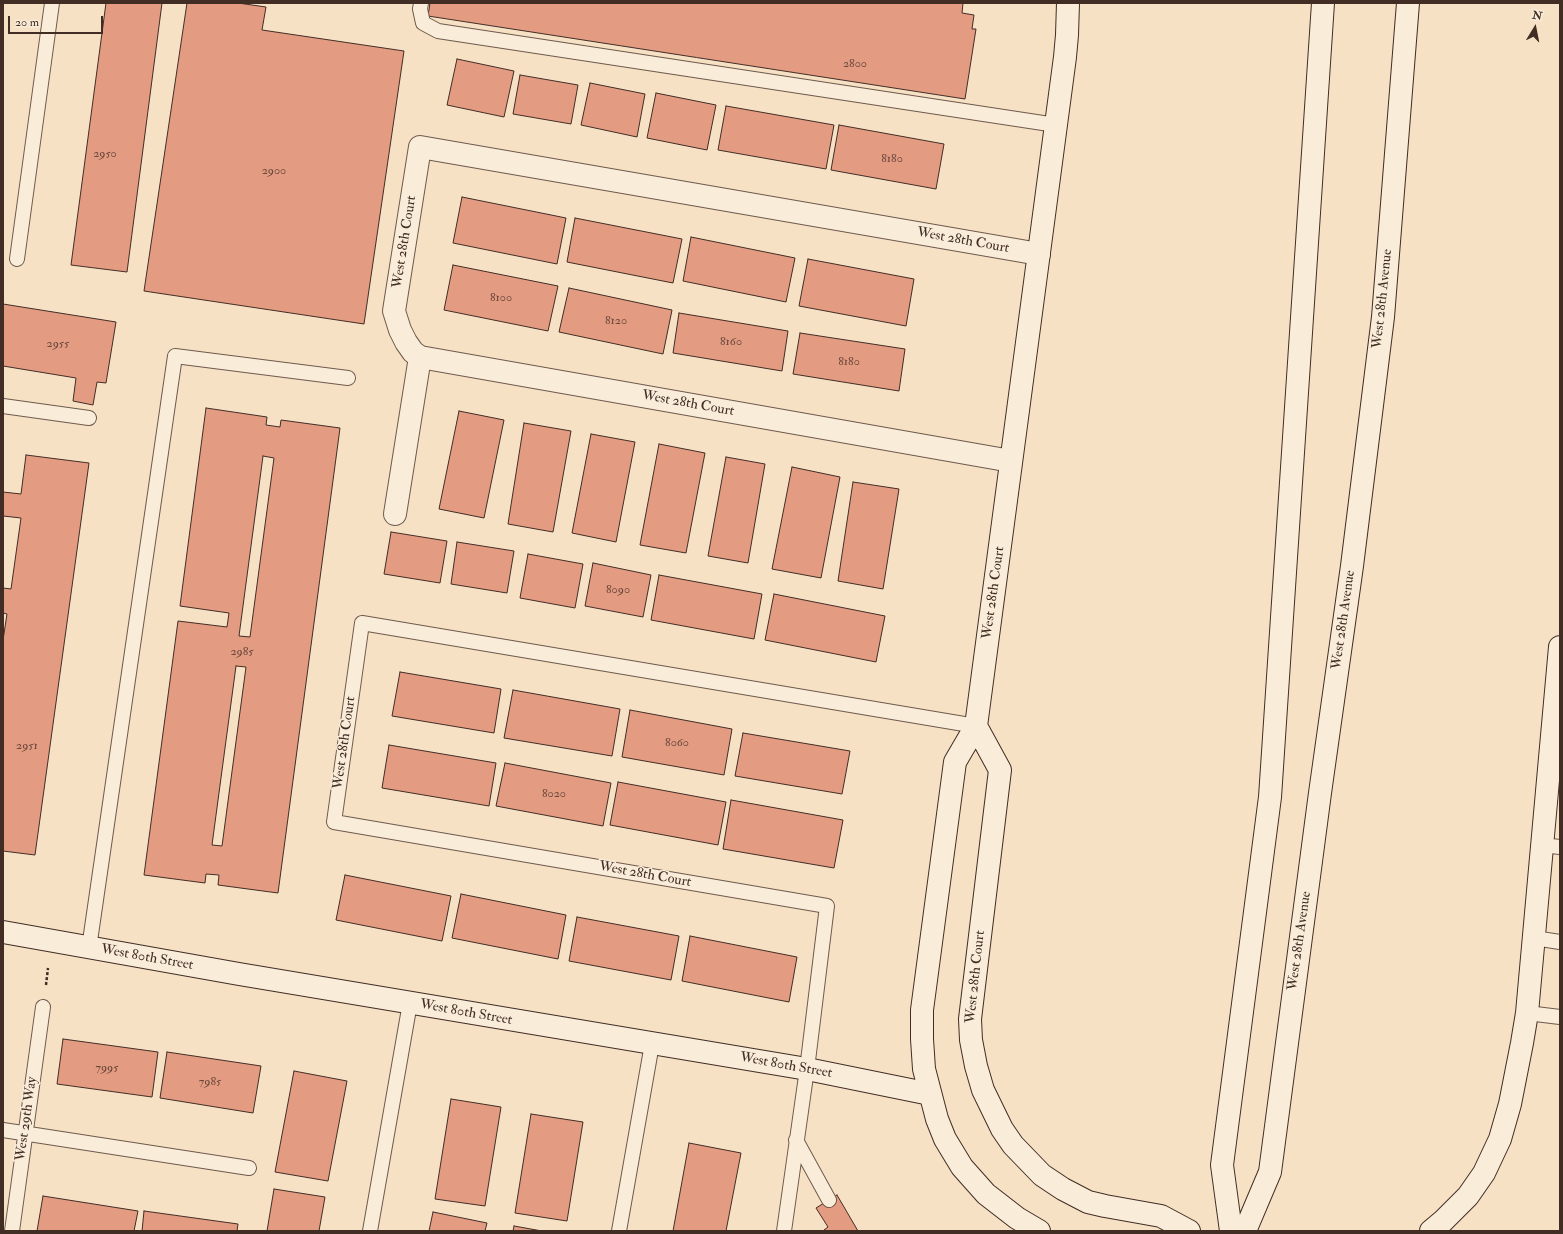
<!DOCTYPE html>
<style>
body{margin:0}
#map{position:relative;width:1563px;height:1234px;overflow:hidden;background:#f6e1c5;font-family:"IM FELL Double Pica",serif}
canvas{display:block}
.frame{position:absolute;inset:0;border:4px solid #422d25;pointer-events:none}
.north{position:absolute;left:1515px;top:8px;width:40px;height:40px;-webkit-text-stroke:3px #f9ecd9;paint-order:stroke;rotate:10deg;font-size:11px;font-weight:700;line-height:16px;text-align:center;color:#422d25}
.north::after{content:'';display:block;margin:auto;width:14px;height:18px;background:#422d25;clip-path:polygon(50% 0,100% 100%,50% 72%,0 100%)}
.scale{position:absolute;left:8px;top:16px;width:95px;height:18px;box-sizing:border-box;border:2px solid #422d25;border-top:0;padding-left:5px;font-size:12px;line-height:14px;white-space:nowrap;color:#422d25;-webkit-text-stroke:3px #f9ecd9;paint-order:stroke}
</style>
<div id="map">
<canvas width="1563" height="1234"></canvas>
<div class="frame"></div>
<div class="north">N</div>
<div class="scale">20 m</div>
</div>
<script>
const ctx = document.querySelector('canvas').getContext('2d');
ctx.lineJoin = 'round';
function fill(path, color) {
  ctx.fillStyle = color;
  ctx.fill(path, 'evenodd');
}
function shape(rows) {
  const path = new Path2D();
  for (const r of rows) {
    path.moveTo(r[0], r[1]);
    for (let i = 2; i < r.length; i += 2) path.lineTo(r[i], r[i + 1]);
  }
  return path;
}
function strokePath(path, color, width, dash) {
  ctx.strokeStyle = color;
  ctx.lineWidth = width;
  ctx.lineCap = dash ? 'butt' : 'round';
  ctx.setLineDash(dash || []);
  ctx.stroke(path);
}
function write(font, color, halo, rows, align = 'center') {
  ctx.font = font + ' "IM FELL Double Pica",serif';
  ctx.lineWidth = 3;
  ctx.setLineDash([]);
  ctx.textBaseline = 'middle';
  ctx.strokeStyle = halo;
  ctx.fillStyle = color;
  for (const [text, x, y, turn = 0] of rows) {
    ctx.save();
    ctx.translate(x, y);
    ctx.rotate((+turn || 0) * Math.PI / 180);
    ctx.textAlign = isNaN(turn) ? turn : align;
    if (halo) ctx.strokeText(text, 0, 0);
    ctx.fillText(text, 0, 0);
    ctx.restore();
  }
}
const building = shape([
 [106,3,162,3,127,272,71,265,106,3],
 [187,3,238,3,266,7,262,30,404,51,364,324,144,291,187,3],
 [430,3,963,3,962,13,974,15,972,29,976,29,965,99,428,16,430,3],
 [457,59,514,71,504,117,447,105,457,59],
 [520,75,578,85,571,124,513,114,520,75],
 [590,83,645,94,637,137,581,125,590,83],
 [656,93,716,105,707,150,647,138,656,93],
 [726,106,834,125,826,169,718,150,726,106],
 [839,125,944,144,936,189,831,170,839,125],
 [462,197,566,218,557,264,453,243,462,197],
 [575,218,682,239,673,283,567,262,575,218],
 [691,237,795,258,786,302,683,281,691,237],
 [808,259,914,279,906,326,799,306,808,259],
 [453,265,558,286,548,331,444,310,453,265],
 [569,288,672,310,663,354,559,332,569,288],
 [3,304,116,322,106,383,97,382,93,405,73,401,76,378,3,366,3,304],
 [679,313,788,331,782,371,673,353,679,313],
 [800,333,905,349,899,391,793,374,800,333],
 [206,408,267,417,266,425,280,427,281,420,340,428,278,893,218,885,219,875,206,874,205,883,144,875,178,621,227,627,229,613,180,606,206,408],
 [263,456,274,458,250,637,239,636,263,456],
 [236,666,246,667,222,846,212,845,236,666],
 [459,411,504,420,484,518,439,509,459,411],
 [524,423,571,431,553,532,508,524,524,423],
 [591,434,635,442,616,542,572,533,591,434],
 [659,444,705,453,686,553,640,545,659,444],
 [26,455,89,463,35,855,3,851,3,640,7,614,3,613,3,588,11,589,21,518,3,516,3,492,21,494,26,455],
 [726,457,765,464,748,563,708,556,726,457],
 [792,467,840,477,821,578,772,569,792,467],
 [853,482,899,489,883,589,838,581,853,482],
 [391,532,447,541,440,583,384,574,391,532],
 [457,542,514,551,507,593,451,584,457,542],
 [528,554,583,564,575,608,520,598,528,554],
 [593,563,651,575,643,617,585,606,593,563],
 [659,575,762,594,754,639,651,620,659,575],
 [774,594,885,616,876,662,765,640,774,594],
 [400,672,501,689,494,733,392,716,400,672],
 [513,690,620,709,612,756,504,738,513,690],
 [630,710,732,729,724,775,622,757,630,710],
 [743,733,850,751,842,794,735,776,743,733],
 [389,745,496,763,489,806,382,788,389,745],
 [505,763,611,783,603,826,496,806,505,763],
 [618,782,726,802,718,845,610,825,618,782],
 [731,800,843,820,834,868,723,849,731,800],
 [345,875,451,896,442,941,336,920,345,875],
 [461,894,566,915,558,959,452,938,461,894],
 [577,917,679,936,671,980,569,961,577,917],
 [690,936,797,957,789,1002,682,981,690,936],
 [63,1039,158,1052,152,1097,57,1084,63,1039],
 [167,1052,261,1066,253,1113,160,1098,167,1052],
 [294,1071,347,1081,328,1181,275,1172,294,1071],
 [451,1099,501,1107,485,1206,435,1199,451,1099],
 [531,1114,583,1122,567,1221,515,1213,531,1114],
 [689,1143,741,1153,726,1231,673,1231,689,1143],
 [274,1189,325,1197,319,1231,267,1231,274,1189],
 [837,1195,858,1231,824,1231,824,1230,828,1227,816,1208,837,1195],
 [43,1196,138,1211,134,1231,37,1231,43,1196],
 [144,1211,238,1224,237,1231,142,1231,144,1211],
 [433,1212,487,1223,485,1231,429,1231,433,1212],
 [514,1226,542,1231,513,1231,514,1226]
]);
fill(building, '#e39b81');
strokePath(building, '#422d25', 1);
const lane = shape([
 [421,3,420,9,423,23,438,31,1056,125],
 [17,259,52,3],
 [3,406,89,418],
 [1541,845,1560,847],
 [1534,938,1560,942],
 [89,948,175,356,348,378],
 [1527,1013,1560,1017],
 [3,1130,249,1168],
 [796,1140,829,1200],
 [12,1231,43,1007],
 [370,1231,410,1003],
 [619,1231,652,1044],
 [784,1231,807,1069,827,906,334,822,362,623,976,726]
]);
const street = shape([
 [1011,461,420,357,413,352,406,342,400,330,394,311,420,147,1039,254],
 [395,514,420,357]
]);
const secondary = shape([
 [976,726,1000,770,970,1019,971,1040,976,1066,983,1090,1002,1129,1013,1145,1042,1175,1063,1189,1088,1202,1105,1206,1161,1216,1189,1231],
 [3,932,239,974,807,1069,930,1094],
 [1039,1231,1017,1218,986,1194,962,1167,945,1139,937,1119,924,1069,922,1039,922,1010,955,762,976,726,1065,57,1067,35,1068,3],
 [1231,1231,1222,1165,1270,797,1323,3],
 [1245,1231,1270,1172,1320,793,1352,566,1383,317,1408,3],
 [1431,1231,1443,1221,1468,1196,1484,1173,1500,1139,1510,1104,1522,1043,1527,1013,1560,647]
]);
strokePath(lane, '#6f5a4d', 16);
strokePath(street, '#6f5a4d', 24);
strokePath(secondary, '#422d25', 24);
strokePath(shape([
 [46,985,48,968]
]), '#422d25', 2.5, [3, 2]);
strokePath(lane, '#f9ecd9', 14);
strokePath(street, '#f9ecd9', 22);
strokePath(secondary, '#f9ecd9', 22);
write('12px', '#6a483c', null, [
 ["2800",855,64],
 ["2950",105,154],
 ["8180",892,159],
 ["2900",274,171],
 ["8100",501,298],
 ["8120",616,321],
 ["8160",731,342],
 ["2955",58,344],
 ["8180",849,362],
 ["8090",618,590],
 ["2985",242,652],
 ["8060",677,743],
 ["2951",27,746],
 ["8020",554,794],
 ["7995",107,1068],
 ["7985",210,1082]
]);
write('14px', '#422d25', '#f9ecd9', [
 ["West 28th Court",963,241,10],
 ["West 28th Court",405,242,-81],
 ["West 28th Avenue",1383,299,-84],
 ["West 28th Court",688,404,10],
 ["West 28th Court",994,593,-82],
 ["West 28th Avenue",1344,620,-82],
 ["West 28th Court",345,743,-82],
 ["West 28th Court",645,875,10],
 ["West 28th Avenue",1300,941,-82],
 ["West 80th Street",147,958,10],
 ["West 28th Court",976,977,-84],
 ["West 80th Street",466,1013,10],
 ["West 80th Street",786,1066,10],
 ["West 29th Way",27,1119,-82]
]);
</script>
